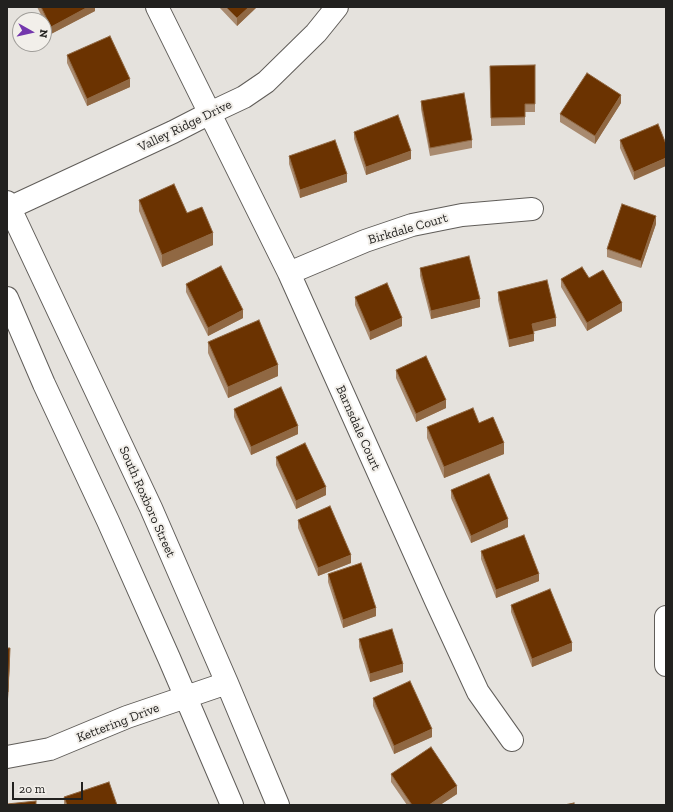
<!DOCTYPE html>
<style>
body{margin:0}
#map{position:relative;width:673px;height:812px;overflow:hidden;background:#e5e2dd;font-family:"Zilla Slab",serif}
canvas{display:block}
.frame{position:absolute;inset:0;border:8px solid #22211f;pointer-events:none}
.north{position:absolute;left:12px;top:12px;width:40px;height:40px;box-sizing:border-box;background:#f2efea;border:1px solid #9f9d99;border-radius:50%;rotate:98deg;font-size:11px;font-weight:700;line-height:16px;text-align:center;color:#22211f}
.north::after{content:'';display:block;margin:auto;width:14px;height:18px;background:#7437ad;clip-path:polygon(50% 0,100% 100%,50% 72%,0 100%)}
.scale{position:absolute;left:12px;top:782px;width:71px;height:18px;box-sizing:border-box;border:2px solid #22211f;border-top:0;padding-left:5px;font-size:12px;line-height:14px;white-space:nowrap;color:#22211f;-webkit-text-stroke:3px #f2efea;paint-order:stroke}
</style>
<div id="map">
<canvas width="673" height="812"></canvas>
<div class="frame"></div>
<div class="north">N</div>
<div class="scale">20 m</div>
</div>
<script>
const ctx = document.querySelector('canvas').getContext('2d');
ctx.lineJoin = 'round';
function shape(rows) {
  const path = new Path2D();
  for (const r of rows) {
    path.moveTo(r[0], r[1]);
    for (let i = 2; i < r.length; i += 2) path.lineTo(r[i], r[i + 1]);
  }
  return path;
}
function strokePath(path, color, width, dash) {
  ctx.strokeStyle = color;
  ctx.lineWidth = width;
  ctx.lineCap = dash ? 'butt' : 'round';
  ctx.setLineDash(dash || []);
  ctx.stroke(path);
}
function fill(path, color) {
  ctx.fillStyle = color;
  ctx.fill(path, 'evenodd');
}
function write(font, color, halo, rows, align = 'center') {
  ctx.font = font + ' "Zilla Slab",serif';
  ctx.lineWidth = 4;
  ctx.setLineDash([]);
  ctx.textBaseline = 'middle';
  ctx.strokeStyle = halo;
  ctx.fillStyle = color;
  for (const [text, x, y, turn = 0] of rows) {
    ctx.save();
    ctx.translate(x, y);
    ctx.rotate((+turn || 0) * Math.PI / 180);
    ctx.textAlign = isNaN(turn) ? turn : align;
    if (halo) ctx.strokeText(text, 0, 0);
    ctx.fillText(text, 0, 0);
    ctx.restore();
  }
}
const minor = shape([
 [157,7,289,273,436,601,478,692,512,740],
 [7,202,151,508,227,683,278,805],
 [7,209,173,132,210,113,244,97,266,82,316,33,337,7],
 [289,273,365,241,412,225,462,215,532,209],
 [7,298,44,384,108,521,169,658,232,805],
 [666,617,666,665],
 [7,757,50,749,127,717,227,683]
]);
strokePath(minor, '#605d59', 24);
strokePath(minor, '#fff', 22);
fill(shape([
 [37,7,95,7,95,11,51,34],
 [219,7,257,7,237,26],
 [67,55,130,87,87,106,67,63],
 [490,66,535,104,535,112,525,112,525,125,491,126],
 [421,101,472,140,472,148,430,156,421,109],
 [621,103,595,144,560,122,560,114],
 [354,132,411,159,366,175,354,139],
 [620,140,666,144,634,180,620,148],
 [289,156,347,182,300,198,289,164],
 [139,200,187,213,213,245,162,267,139,211],
 [656,224,641,268,607,257,607,249],
 [420,268,480,307,431,319,420,276],
 [589,278,622,311,587,331,561,287,561,279],
 [186,284,243,318,208,336,186,292],
 [498,292,556,326,533,331,534,341,509,347,498,300],
 [355,297,402,326,370,340,355,305],
 [208,342,278,376,228,398,208,353],
 [396,370,446,408,416,422,396,378],
 [234,409,298,434,251,455,234,417],
 [479,423,504,454,444,478,427,438,427,427],
 [276,457,326,495,296,509,276,465],
 [451,490,508,527,471,543,451,498],
 [298,520,351,563,318,576,298,528],
 [481,551,539,581,496,598,481,559],
 [328,574,376,616,343,628,328,582],
 [511,605,572,651,532,667,511,612],
 [359,639,403,672,370,682,359,647],
 [7,648,10,656,8,699,7,699],
 [373,698,432,737,394,754,373,706],
 [391,774,457,794,440,805,407,805,391,782],
 [64,797,117,805,64,805]
]), '#a88a6f');
fill(shape([
 [88,7,95,7,95,11,51,34,51,27],
 [249,7,257,7,237,26,237,18],
 [130,79,130,87,87,106,87,99],
 [621,95,621,103,595,144,595,136],
 [411,151,411,159,366,175,366,167],
 [666,158,666,166,634,180,634,172],
 [347,174,347,182,300,198,300,190],
 [656,216,656,224,641,268,641,261],
 [213,233,213,245,162,267,162,255],
 [480,299,480,307,431,319,431,311],
 [622,303,622,311,587,331,587,323],
 [243,310,243,318,208,336,208,328],
 [402,318,402,326,370,340,370,332],
 [556,318,556,326,532,332,532,324],
 [534,334,534,341,509,347,509,340],
 [278,365,278,376,228,398,228,387],
 [446,400,446,408,416,422,416,414],
 [298,426,298,434,251,455,251,447],
 [504,443,504,454,444,478,444,467],
 [326,487,326,495,296,509,296,501],
 [508,519,508,527,471,543,471,536],
 [351,555,351,563,318,576,318,568],
 [539,574,539,581,496,598,496,590],
 [376,608,376,616,343,628,343,620],
 [572,643,572,651,532,667,532,659],
 [10,648,10,656,8,699,8,692],
 [403,664,403,672,370,682,370,674],
 [432,729,432,737,394,754,394,746],
 [457,786,457,794,440,805,429,805]
]), '#906843');
const building = shape([
 [41,7,88,7,51,27,41,7],
 [226,7,249,7,237,18,226,7],
 [110,36,130,79,87,99,67,55,110,36],
 [535,65,535,104,525,104,525,117,491,118,490,66,535,65],
 [587,73,621,95,595,136,560,114,587,73],
 [464,93,472,140,430,148,421,101,464,93],
 [398,115,411,151,366,167,354,132,398,115],
 [658,124,666,144,666,158,634,172,620,140,658,124],
 [335,140,347,174,300,190,289,156,335,140],
 [174,184,187,213,202,207,213,233,162,255,139,200,174,184],
 [622,204,656,216,641,261,607,249,622,204],
 [469,256,480,299,431,311,420,268,469,256],
 [221,266,243,310,208,328,186,284,221,266],
 [582,267,589,278,603,270,622,303,587,323,561,279,582,267],
 [547,280,556,318,532,324,534,334,509,340,498,292,547,280],
 [387,283,402,318,370,332,355,297,387,283],
 [259,320,278,365,228,387,208,342,259,320],
 [426,356,446,400,416,414,396,370,426,356],
 [281,387,298,426,251,447,234,409,281,387],
 [473,408,479,423,493,417,504,443,444,467,427,427,473,408],
 [305,443,326,487,296,501,276,457,305,443],
 [489,474,508,519,471,536,451,490,489,474],
 [330,506,351,555,318,568,298,520,330,506],
 [524,535,539,574,496,590,481,551,524,535],
 [361,563,376,608,343,620,328,574,361,563],
 [550,589,572,643,532,659,511,605,550,589],
 [392,629,403,664,370,674,359,639,392,629],
 [7,648,10,648,8,692,7,692,7,648],
 [410,681,432,729,394,746,373,698,410,681],
 [431,747,457,786,429,805,412,805,391,774,431,747],
 [109,782,117,805,67,805,64,797,109,782],
 [36,801,36,805,7,805,7,804,36,801],
 [574,803,574,805,564,805,574,803]
]);
fill(building, '#6b3301');
strokePath(building, '#906843', 1);
write('13px', '#22211f', '#f2efea', [
 ["Valley Ridge Drive",185,126,-26],
 ["Birkdale Court",408,229,-16],
 ["Barnsdale Court",358,428,66],
 ["South Roxboro Street",147,502,66],
 ["Kettering Drive",118,723,-21]
]);
</script>
